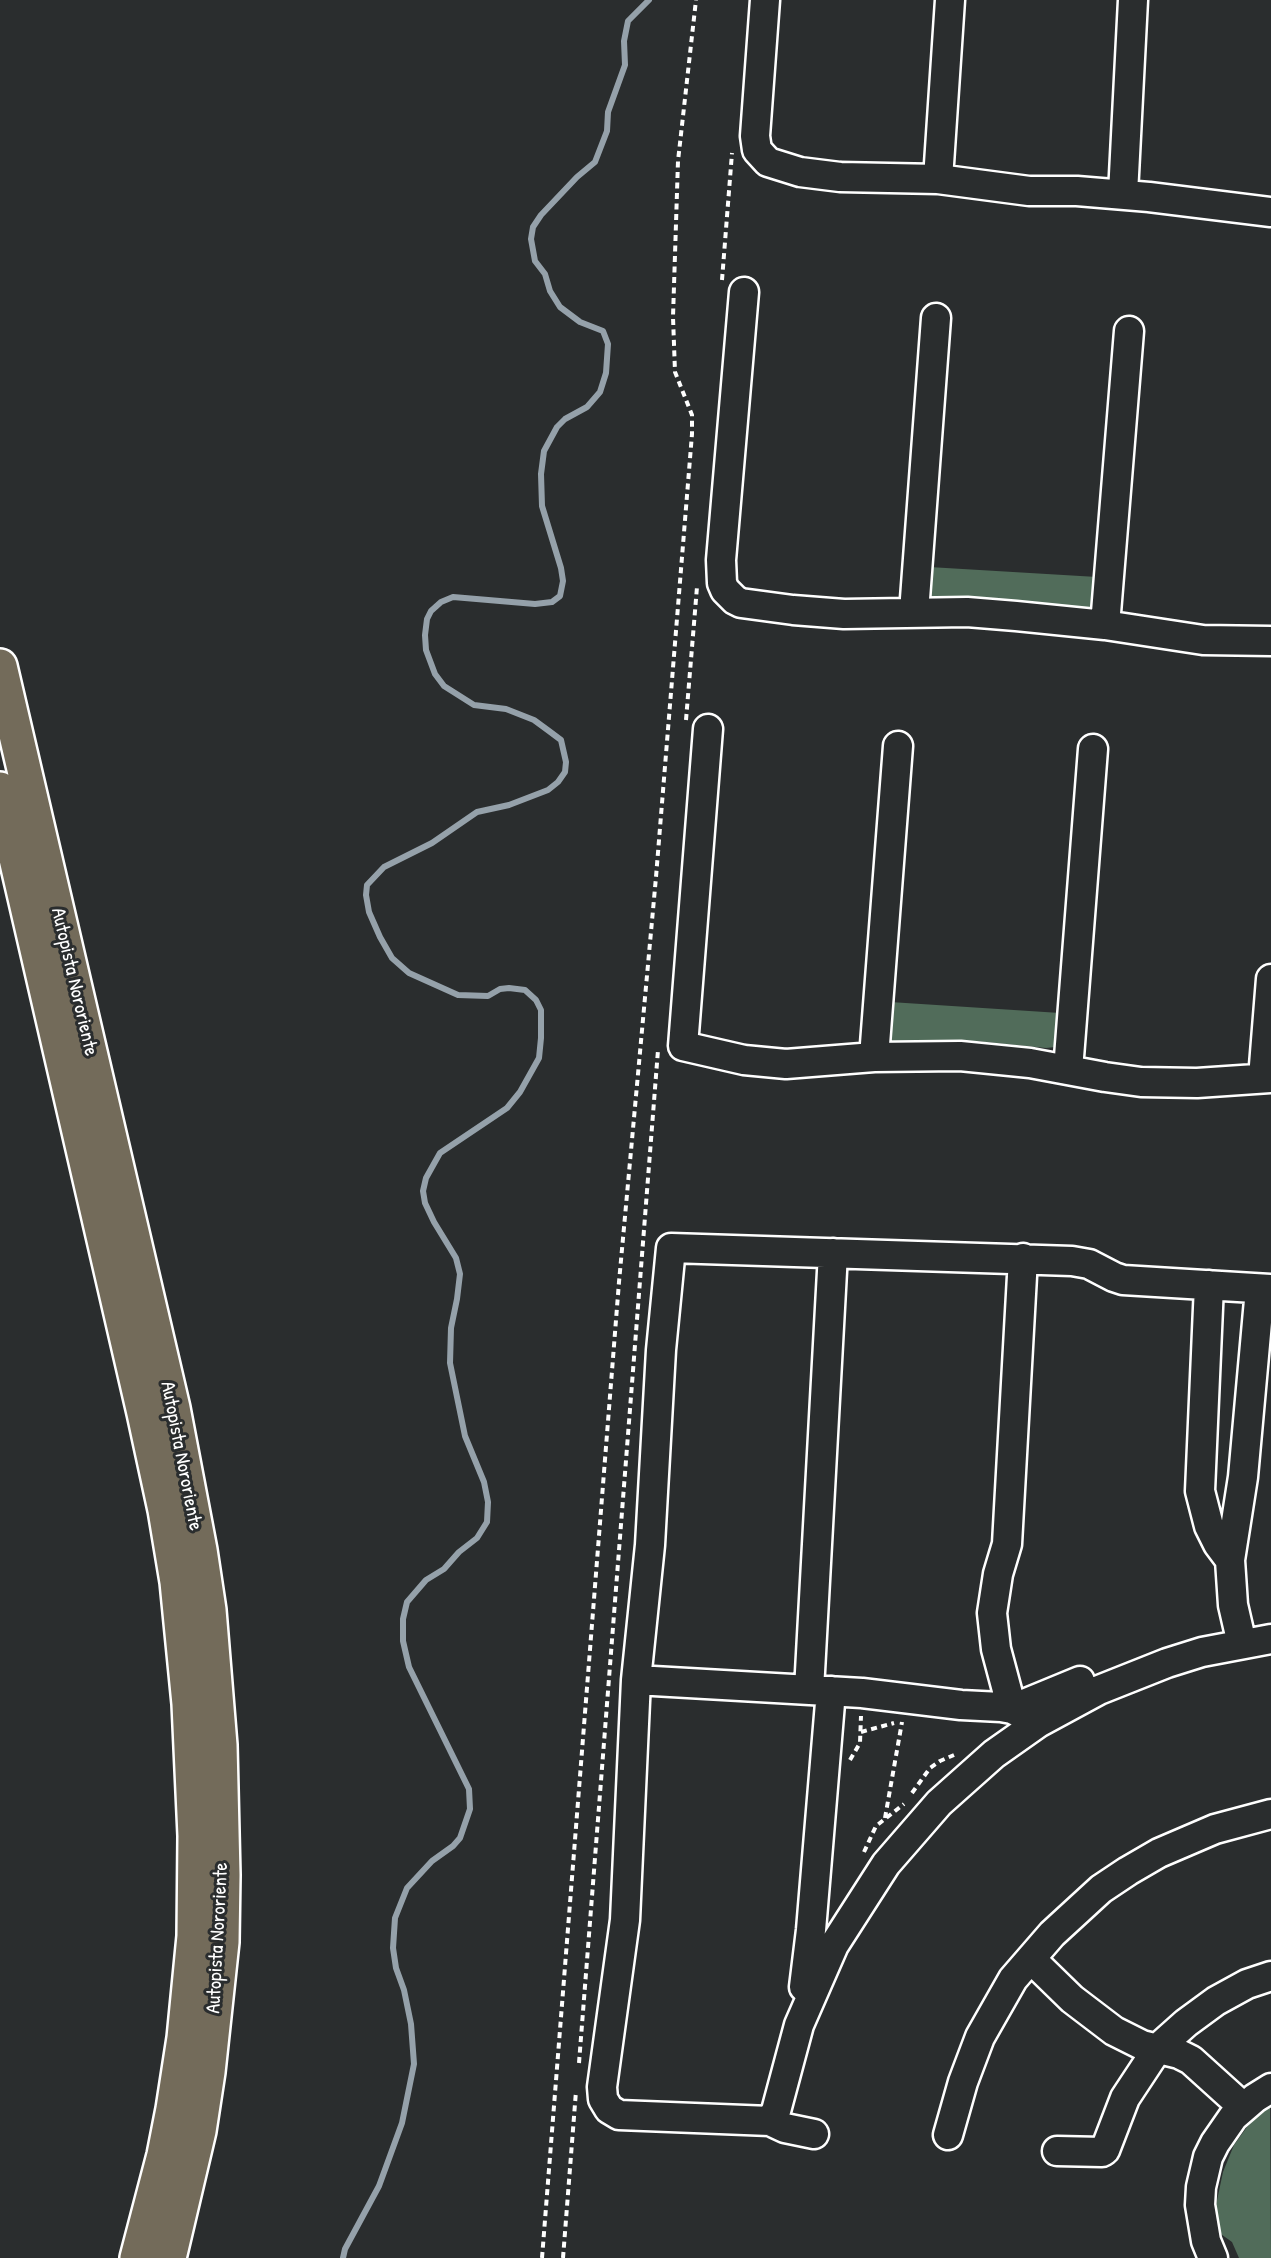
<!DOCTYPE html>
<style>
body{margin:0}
canvas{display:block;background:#2a2d2e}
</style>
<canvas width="1271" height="2258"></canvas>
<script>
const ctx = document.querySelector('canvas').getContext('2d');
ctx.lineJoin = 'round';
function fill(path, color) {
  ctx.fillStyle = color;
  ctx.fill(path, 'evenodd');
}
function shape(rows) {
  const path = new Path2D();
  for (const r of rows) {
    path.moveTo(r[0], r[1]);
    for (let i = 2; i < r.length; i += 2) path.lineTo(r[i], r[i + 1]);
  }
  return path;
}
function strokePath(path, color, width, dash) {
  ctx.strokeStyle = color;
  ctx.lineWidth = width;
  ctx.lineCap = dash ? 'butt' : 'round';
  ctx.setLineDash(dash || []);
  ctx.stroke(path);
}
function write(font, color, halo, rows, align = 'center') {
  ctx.font = font + ' "Patrick Hand",sans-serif';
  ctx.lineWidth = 6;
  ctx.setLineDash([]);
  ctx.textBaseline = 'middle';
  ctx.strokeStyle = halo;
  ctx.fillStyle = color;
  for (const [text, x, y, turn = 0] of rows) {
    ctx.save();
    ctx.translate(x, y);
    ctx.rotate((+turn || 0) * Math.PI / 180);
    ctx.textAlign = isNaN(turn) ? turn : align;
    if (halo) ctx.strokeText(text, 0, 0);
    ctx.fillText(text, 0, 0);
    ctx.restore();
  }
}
fill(shape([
 [929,567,1097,577,1092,609,930,600,926,590],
 [890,1002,1060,1013,1061,1039,1055,1047,1046,1048,975,1041,894,1044,889,1041],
 [1270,2103,1271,2258,1239,2258,1232,2242,1218,2232,1215,2210,1223,2172,1234,2145,1247,2127]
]), '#516c5a');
strokePath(shape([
 [343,2258,345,2249,379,2186,402,2123,414,2064,411,2024,404,1990,396,1968,393,1948,395,1918,407,1888,432,1861,453,1846,460,1838,470,1809,469,1789,409,1667,403,1641,403,1619,407,1602,426,1580,444,1569,459,1552,477,1538,487,1522,488,1502,484,1482,465,1436,450,1363,451,1328,457,1299,460,1274,456,1258,434,1222,425,1203,423,1191,426,1178,440,1153,507,1108,520,1092,539,1058,541,1038,541,1010,536,1000,525,990,509,988,500,989,488,996,458,995,409,973,392,958,380,937,369,912,366,895,367,885,384,867,432,843,477,812,509,805,548,790,558,782,565,772,566,762,561,740,549,731,534,720,506,709,474,705,444,686,435,674,426,650,425,635,427,619,431,611,441,602,453,597,535,604,552,602,560,596,563,581,561,568,542,506,541,474,544,451,557,427,565,419,587,407,600,392,606,373,608,344,603,331,580,322,560,307,550,291,545,274,535,261,531,239,533,227,541,215,577,177,595,162,607,131,608,112,625,65,624,41,628,21,649,0]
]), '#95a1aa', 6);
const minor = shape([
 [765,0,755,136,757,150,768,162,800,172,840,177,938,179,1029,191,1077,191,1149,197,1271,212],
 [938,179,950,0],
 [1123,194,1133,0],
 [744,292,721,560,722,583,725,590,735,600,741,603,793,610,844,614,967,612,1016,616,1105,625,1203,640,1271,641],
 [914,612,936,318],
 [1105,625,1129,331],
 [708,729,683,1046,744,1060,786,1064,874,1057,960,1056,1030,1063,1105,1077,1141,1082,1197,1083,1271,1078],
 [874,1057,898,746],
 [1068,1070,1093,749],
 [1263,1078,1271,979],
 [1209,1285,1200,1491,1209,1526,1218,1544,1230,1560],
 [1242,1644,1233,1605,1230,1560,1243,1477,1260,1289],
 [636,1680,862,1693,961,1705,1001,1707,1012,1709,1028,1717],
 [809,1690,833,1253],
 [1012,1709,996,1649,992,1613,998,1574,1007,1544,1023,1258],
 [1012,1709,1080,1681],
 [1031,1959,1072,1999,1114,2031,1142,2045,1179,2054,1191,2060,1243,2107],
 [804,1987,811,1930,831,1691],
 [770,2121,776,2111,799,2025,834,1945,886,1864,939,1803,994,1754,1038,1723,1099,1690,1167,1663,1202,1652,1271,1639],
 [814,2134,785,2128,770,2121,619,2115,609,2109,603,2099,602,2087,625,1920,636,1680,650,1545,661,1350,671,1248,1072,1261,1089,1264,1114,1277,1123,1280,1271,1289],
 [948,2135,963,2082,980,2037,1013,1979,1052,1934,1101,1889,1128,1871,1159,1853,1215,1829,1271,1814],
 [1057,2151,1102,2152,1105,2150,1125,2098,1158,2048,1186,2023,1216,2001,1247,1984,1271,1976],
 [1213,2258,1206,2241,1200,2205,1201,2187,1208,2157,1215,2143,1233,2117,1255,2098,1271,2088]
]);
const highway = shape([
 [0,666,173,1408,200,1550,209,1610,220,1745,223,1875,222,1942,208,2072,199,2131,169,2258],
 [0,789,144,1413,165,1510,177,1582,189,1704,195,1836,194,1936,184,2038,173,2109,164,2155,137,2258]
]);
strokePath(minor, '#fff', 33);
strokePath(highway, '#fff', 38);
strokePath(shape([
 [722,280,732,153],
 [686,720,697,587],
 [861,1732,894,1723],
 [850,1760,860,1743,861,1716],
 [912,1793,930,1768,940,1761,954,1755],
 [885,1818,902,1722],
 [864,1852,876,1826,904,1804],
 [579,2063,658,1050],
 [542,2258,619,1282,656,877,692,434,692,415,675,372,673,317,678,161,696,0],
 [563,2258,576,2091]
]), '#fff', 4, [6, 4.5]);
strokePath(minor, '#2a2d2e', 28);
strokePath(highway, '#736b5a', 33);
write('20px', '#fff', '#2a2d2e', [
 ["Autopista Nororiente",74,982,77],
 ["Autopista Nororiente",181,1456,79],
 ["Autopista Nororiente",218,1938,-87]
]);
</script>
